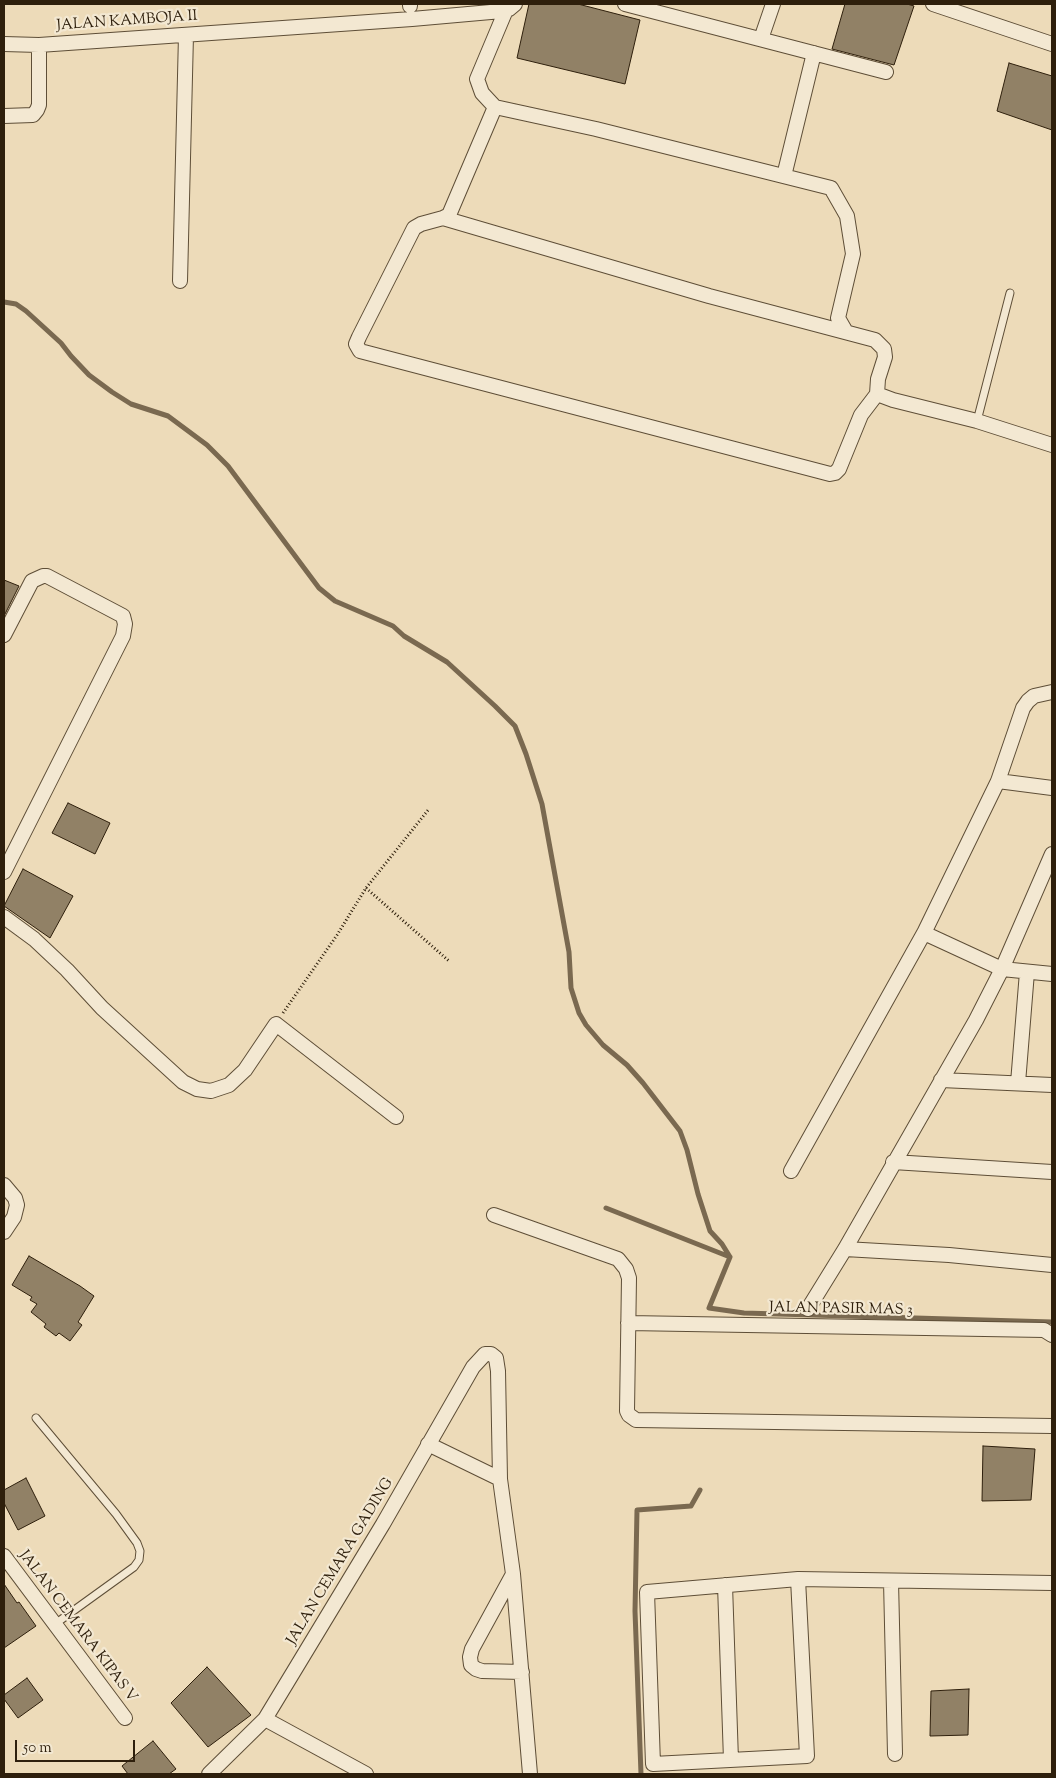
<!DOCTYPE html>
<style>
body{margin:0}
#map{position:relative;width:1056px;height:1778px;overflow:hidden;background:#eddbb9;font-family:"Sorts Mill Goudy",serif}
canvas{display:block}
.frame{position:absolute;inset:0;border:5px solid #2e1f0c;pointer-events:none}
.scale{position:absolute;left:15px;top:1740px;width:120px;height:22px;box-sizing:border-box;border:2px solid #2e1f0c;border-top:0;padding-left:6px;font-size:15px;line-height:18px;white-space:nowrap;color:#2e1f0c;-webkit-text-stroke:4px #f3e8d2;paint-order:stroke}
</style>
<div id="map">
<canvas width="1056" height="1778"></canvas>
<div class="frame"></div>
<div class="scale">50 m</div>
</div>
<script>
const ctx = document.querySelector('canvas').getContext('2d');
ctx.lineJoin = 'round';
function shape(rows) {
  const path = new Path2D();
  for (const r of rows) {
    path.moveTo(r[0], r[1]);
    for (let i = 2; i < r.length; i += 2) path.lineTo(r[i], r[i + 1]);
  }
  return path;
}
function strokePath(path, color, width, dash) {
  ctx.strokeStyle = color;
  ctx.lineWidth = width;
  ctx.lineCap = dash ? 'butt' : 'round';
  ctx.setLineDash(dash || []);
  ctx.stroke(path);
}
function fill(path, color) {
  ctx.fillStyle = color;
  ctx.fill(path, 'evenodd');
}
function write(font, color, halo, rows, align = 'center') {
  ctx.font = font + ' "Sorts Mill Goudy",serif';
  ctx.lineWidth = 4.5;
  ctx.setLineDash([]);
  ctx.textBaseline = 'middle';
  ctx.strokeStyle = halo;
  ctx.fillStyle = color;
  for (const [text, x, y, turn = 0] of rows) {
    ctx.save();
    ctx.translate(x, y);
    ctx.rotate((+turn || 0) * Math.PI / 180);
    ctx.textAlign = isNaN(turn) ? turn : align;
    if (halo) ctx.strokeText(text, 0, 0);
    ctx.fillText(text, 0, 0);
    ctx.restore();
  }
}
strokePath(shape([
 [4,302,16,304,26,311,61,343,71,356,89,375,112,392,131,404,168,416,207,445,228,466,319,588,335,601,393,626,404,636,447,662,495,706,515,726,526,754,542,804,569,952,571,988,579,1013,586,1025,603,1045,627,1065,643,1083,680,1131,687,1150,698,1194,710,1231,722,1244,730,1257,709,1308,744,1313,1052,1322],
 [606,1208,730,1257],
 [641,1774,635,1611,637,1510,691,1506,700,1490]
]), '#7a6950', 5);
const building = shape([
 [529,4,578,4,640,20,625,84,517,58,529,4],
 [845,4,907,4,914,6,894,65,832,49,845,4],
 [1009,63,1052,76,1052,130,997,111,1009,63],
 [4,580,19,586,4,616,4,580],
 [68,803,110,823,95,854,52,833,68,803],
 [23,869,73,896,50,938,4,906,23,869],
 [29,1256,80,1286,94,1296,78,1322,82,1325,70,1341,59,1333,56,1336,44,1327,46,1324,31,1312,37,1304,30,1300,32,1297,12,1285,29,1256],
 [983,1446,1035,1449,1031,1500,982,1501,983,1446],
 [26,1478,45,1516,18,1530,4,1503,4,1490,26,1478],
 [4,1584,17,1603,19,1602,36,1626,4,1648,4,1584],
 [207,1667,251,1715,208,1747,171,1703,207,1667],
 [27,1678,43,1700,18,1718,4,1699,4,1695,27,1678],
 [969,1689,968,1735,930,1736,931,1691,969,1689],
 [153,1741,176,1769,169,1774,128,1774,122,1766,153,1741]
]);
fill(building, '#918166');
strokePath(building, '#2e1f0c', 1);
const lane = shape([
 [977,421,1010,293],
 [36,1418,116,1514,137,1543,140,1551,139,1560,134,1567,55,1624]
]);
const street = shape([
 [625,4,886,72],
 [933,4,1052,44],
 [410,6,410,4],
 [506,10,477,79,482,93,495,107,596,129,831,188,847,216,853,254,838,318,846,332],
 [761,39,773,4],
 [4,44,39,45,412,19,502,11,509,9,515,4],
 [4,116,33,115,37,110,39,105,39,45],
 [784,176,814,53],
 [443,218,709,296,875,340,884,349,885,357,878,379,877,394,861,415,839,469,835,473,830,474,360,351,356,344,359,337,414,228,421,224,443,218,449,215,495,107],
 [180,281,186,35],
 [877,394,893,400,977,421,1052,445],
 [4,635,32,581,43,576,47,576,123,616,125,624,123,636,4,872],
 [998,781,1052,788],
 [4,917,34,939,67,970,102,1008,183,1082,197,1089,211,1091,229,1085,245,1070,276,1024,396,1117],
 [924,933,1002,969,1052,974],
 [941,1080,1052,1085],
 [1018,1083,1027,972],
 [893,1162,1052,1172],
 [791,1171,924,933,998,781,1023,708,1028,701,1034,696,1052,692],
 [4,1185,15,1198,17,1205,14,1217,4,1232],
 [494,1215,618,1259,626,1269,629,1278,627,1411,629,1415,636,1420,1052,1426],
 [845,1249,949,1255,1052,1265],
 [808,1309,845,1249,976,1020,1002,969,1052,854],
 [628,1323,1044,1330,1052,1335],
 [428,1444,500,1479],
 [4,1556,125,1718],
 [513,1574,472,1649,470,1657,471,1665,476,1669,482,1671,522,1672],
 [798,1579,807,1756,653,1764,647,1592,798,1579,1052,1583],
 [891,1581,895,1754],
 [725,1585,731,1760],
 [265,1719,366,1774],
 [209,1774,265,1719,383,1524,473,1367,485,1354,491,1354,496,1358,498,1371,500,1479,513,1574,530,1774]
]);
strokePath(lane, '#5e4e37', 9);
strokePath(street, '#5e4e37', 16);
strokePath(shape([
 [366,888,449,961],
 [283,1013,337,935,366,888,429,809]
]), '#2e1f0c', 3, [1, 2.5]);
strokePath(lane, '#f3e8d2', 7);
strokePath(street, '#f3e8d2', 14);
write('15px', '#2e1f0c', '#f3e8d2', [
 ["JALAN KAMBOJA II",127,22,-4],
 ["JALAN PASIR MAS 3",841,1310,1],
 ["JALAN CEMARA GADING",341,1562,-59],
 ["JALAN CEMARA KIPAS V",77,1627,53]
]);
</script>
